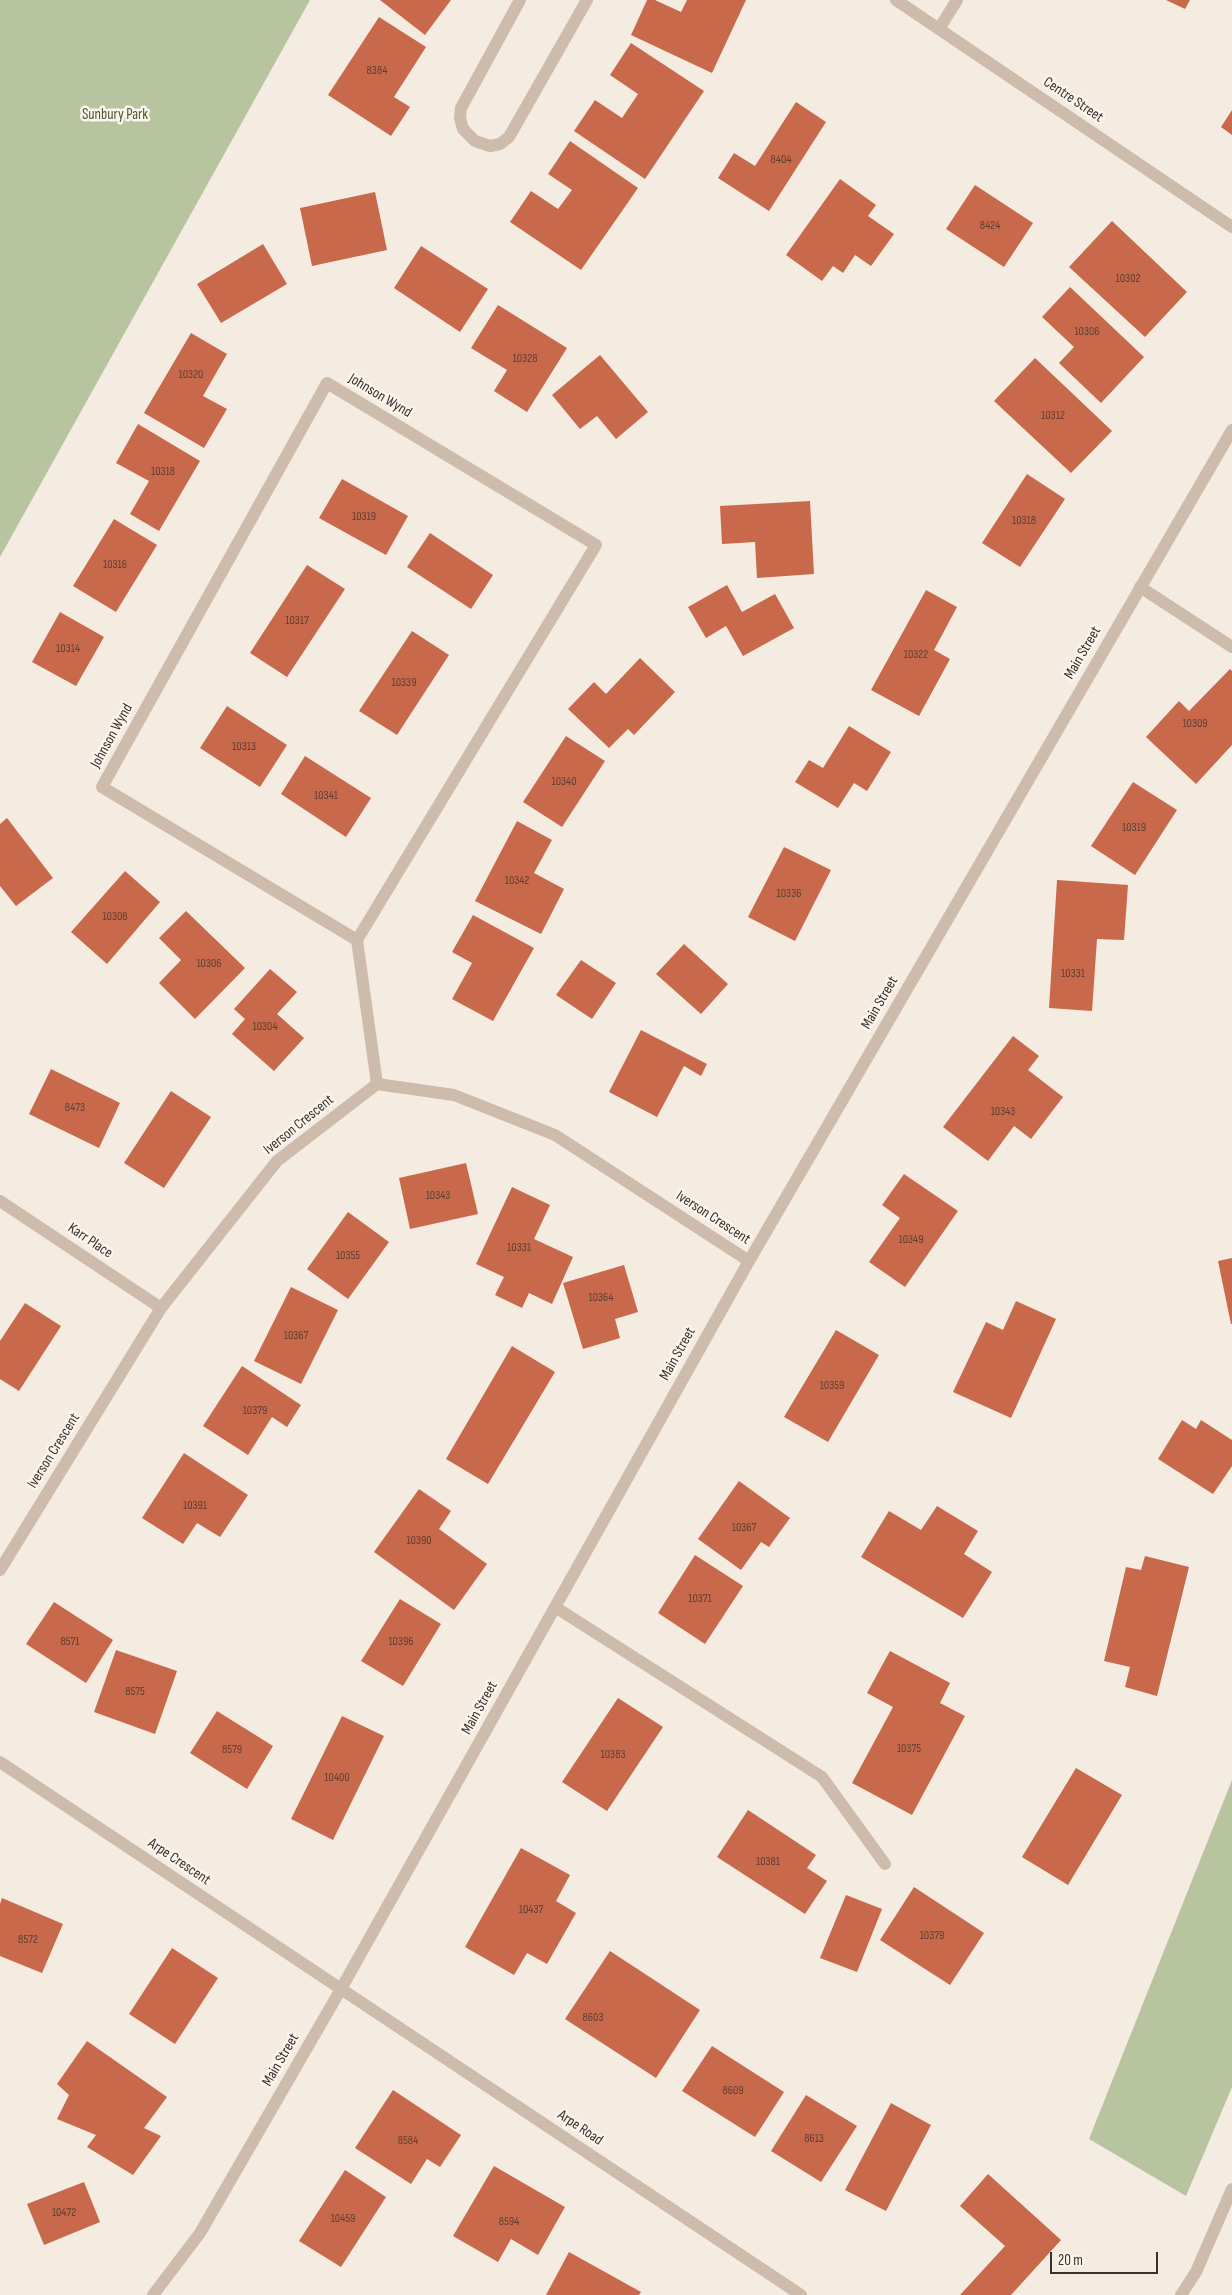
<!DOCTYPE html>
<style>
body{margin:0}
#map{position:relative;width:1232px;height:2295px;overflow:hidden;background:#f4ebe1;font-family:"Sofia Sans Condensed",sans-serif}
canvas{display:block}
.scale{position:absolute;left:1050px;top:2252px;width:108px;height:22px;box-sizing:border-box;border:2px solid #3b302b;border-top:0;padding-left:6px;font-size:15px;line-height:18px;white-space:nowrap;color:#3b302b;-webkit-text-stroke:4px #fbf5ee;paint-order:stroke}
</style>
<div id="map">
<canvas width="1232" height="2295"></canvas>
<div class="scale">20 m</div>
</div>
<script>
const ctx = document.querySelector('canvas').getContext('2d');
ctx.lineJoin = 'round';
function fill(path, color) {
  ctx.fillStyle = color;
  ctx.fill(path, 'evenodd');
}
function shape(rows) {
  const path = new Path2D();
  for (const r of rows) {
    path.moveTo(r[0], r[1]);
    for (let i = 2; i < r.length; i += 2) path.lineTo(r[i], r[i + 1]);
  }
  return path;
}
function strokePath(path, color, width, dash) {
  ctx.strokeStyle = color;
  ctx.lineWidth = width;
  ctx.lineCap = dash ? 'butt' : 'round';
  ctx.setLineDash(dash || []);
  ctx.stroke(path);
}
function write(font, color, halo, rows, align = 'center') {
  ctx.font = font + ' "Sofia Sans Condensed",sans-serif';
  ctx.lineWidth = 5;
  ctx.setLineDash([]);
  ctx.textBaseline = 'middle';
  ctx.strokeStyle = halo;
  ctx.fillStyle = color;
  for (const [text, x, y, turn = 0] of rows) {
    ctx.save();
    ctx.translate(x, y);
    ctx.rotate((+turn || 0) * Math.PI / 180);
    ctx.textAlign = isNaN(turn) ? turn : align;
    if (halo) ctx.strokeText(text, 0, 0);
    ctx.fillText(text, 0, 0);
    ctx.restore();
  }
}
fill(shape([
 [0,0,310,0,0,557],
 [1232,1780,1232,2087,1186,2196,1089,2139]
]), '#b8c4a0');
fill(shape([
 [380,0,451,0,425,35],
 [647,0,655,0,681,12,687,0,746,0,712,73,631,35],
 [1166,0,1190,0,1185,9],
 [379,17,426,47,394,97,410,107,391,136,328,95],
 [631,43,704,91,645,179,574,131,595,100,622,118,638,94,610,75],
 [796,102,826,122,769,211,718,178,734,153,755,166],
 [1232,110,1232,135,1221,127],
 [570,141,638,188,581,270,510,222,531,191,558,209,572,190,548,174],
 [840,179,876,205,868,216,894,234,871,266,855,255,843,273,833,266,822,281,786,255],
 [975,185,1033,223,1004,267,946,229],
 [375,192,387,250,312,266,300,208],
 [1112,221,1187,292,1145,337,1069,267],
 [263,244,287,284,221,323,197,284],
 [421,246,488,289,460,332,394,288],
 [1070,287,1144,357,1101,403,1059,363,1074,347,1042,317],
 [498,305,567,348,527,412,494,391,507,370,471,348],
 [191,333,227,354,203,396,227,409,204,448,144,413],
 [600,355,648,412,616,439,597,416,580,429,552,395],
 [1035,358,1112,431,1071,473,994,401],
 [138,424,200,461,159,531,130,514,149,481,116,463],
 [1027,474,1065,499,1020,567,982,543],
 [342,479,408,516,386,555,319,518],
 [810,501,814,574,757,578,755,542,722,544,720,506],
 [114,519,157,545,116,612,73,586],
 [430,533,493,575,471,609,407,567],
 [307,565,345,589,287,677,250,653],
 [727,585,742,612,775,594,794,628,743,656,726,626,706,638,688,607],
 [926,590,957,607,934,650,950,659,919,716,871,690],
 [60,612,104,637,76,686,32,662],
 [412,631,449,655,397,735,359,711],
 [640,658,675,692,634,735,628,729,609,748,568,709,594,682,606,694],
 [1230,669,1232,671,1232,745,1196,784,1146,737,1179,701,1189,711],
 [227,706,287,745,260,787,200,748],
 [849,726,891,752,867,791,854,783,838,808,795,782,809,760,823,768],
 [566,736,605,761,562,827,523,802],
 [305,756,371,798,346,837,281,794],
 [1133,782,1177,810,1135,875,1091,846],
 [7,818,53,878,16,906,0,886,0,824],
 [517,821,552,840,534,873,564,889,541,934,475,901],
 [784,847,831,870,795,941,748,917],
 [125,871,160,902,107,964,71,932],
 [1057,880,1128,885,1124,940,1097,939,1092,1011,1049,1008],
 [186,911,245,968,195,1019,159,983,181,960,159,938],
 [473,915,534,948,493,1021,452,999,472,963,452,952],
 [684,944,728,984,701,1014,656,974],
 [581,960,616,983,592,1019,556,995],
 [270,969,297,992,277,1014,304,1038,274,1071,232,1034,245,1019,234,1009],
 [641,1030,707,1064,701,1076,684,1066,657,1117,609,1092],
 [1013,1036,1039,1056,1028,1070,1063,1097,1031,1139,1014,1126,988,1161,943,1127],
 [51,1069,120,1103,99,1148,29,1114],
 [171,1091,211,1117,164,1188,124,1163],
 [466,1163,478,1214,410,1229,399,1178],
 [904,1174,958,1211,905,1287,869,1262,900,1218,882,1205],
 [512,1187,550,1205,534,1239,573,1257,552,1304,529,1293,522,1308,495,1295,504,1277,476,1264],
 [348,1212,389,1242,348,1299,307,1269],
 [1232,1258,1232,1324,1231,1324,1218,1261],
 [624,1265,638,1312,615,1319,620,1338,583,1349,563,1283],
 [291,1287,338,1310,301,1384,254,1361],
 [1016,1301,1056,1319,1011,1418,953,1392,986,1322,1003,1330],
 [25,1303,61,1326,19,1391,0,1379,0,1341],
 [836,1330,879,1355,828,1442,784,1417],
 [512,1346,555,1372,488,1484,446,1459],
 [242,1366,301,1405,287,1427,272,1417,248,1455,203,1426],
 [1182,1420,1196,1429,1201,1420,1232,1440,1232,1466,1213,1494,1158,1459],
 [184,1453,248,1495,220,1537,197,1523,183,1544,142,1518],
 [739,1481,790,1518,769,1547,761,1542,741,1570,698,1539],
 [419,1489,451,1511,439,1529,487,1564,454,1610,374,1552],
 [937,1506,978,1531,964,1554,992,1572,963,1618,861,1557,889,1511,921,1530],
 [695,1555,743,1586,705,1644,658,1613],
 [1145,1556,1189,1567,1157,1696,1125,1687,1130,1667,1104,1661,1126,1567,1141,1570],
 [400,1599,441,1624,403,1686,361,1661],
 [54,1602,113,1640,86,1683,26,1644],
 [116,1650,177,1671,155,1734,94,1712],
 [890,1651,950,1683,940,1703,965,1716,912,1815,852,1783,893,1707,867,1693],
 [618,1698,663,1727,607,1811,562,1782],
 [217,1711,273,1746,247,1789,190,1753],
 [342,1716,384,1736,333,1840,291,1819],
 [1076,1768,1122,1795,1068,1885,1022,1857],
 [748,1810,816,1855,807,1868,827,1881,805,1914,717,1857],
 [521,1848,570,1875,556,1901,576,1913,547,1964,527,1953,514,1975,465,1947],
 [914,1887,984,1933,950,1985,880,1940],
 [846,1895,882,1909,857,1972,820,1958],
 [2,1898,63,1924,42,1973,0,1956,0,1904],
 [172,1948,218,1978,175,2044,129,2014],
 [610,1951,700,2010,656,2078,565,2019],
 [87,2041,167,2097,144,2128,161,2136,133,2175,87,2147,96,2135,57,2119,69,2095,57,2084],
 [712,2046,784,2092,755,2137,682,2091],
 [393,2090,461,2135,440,2167,427,2159,411,2184,355,2148],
 [806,2095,857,2126,821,2182,771,2151],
 [891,2103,931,2125,886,2211,845,2190],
 [494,2166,565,2207,538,2255,511,2239,498,2262,453,2236],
 [345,2170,386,2197,341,2267,299,2241],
 [988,2174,1061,2240,1011,2295,960,2295,1005,2246,960,2206],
 [84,2182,100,2222,44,2245,27,2204],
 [569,2252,641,2292,639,2295,546,2295]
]), '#c8694b');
strokePath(shape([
 [520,0,461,108,460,118,463,129,475,141,490,146,500,144,509,137,587,0],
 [1140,587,1232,647],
 [555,1607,822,1777,885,1864]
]), '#cdbbac', 12);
strokePath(shape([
 [939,29,957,0],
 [357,940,102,787,327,383,596,545,357,940,377,1084],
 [0,1201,161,1308],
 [0,1570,161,1308,277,1161,377,1084,454,1095,555,1135,749,1261],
 [0,1762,801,2295],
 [153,2295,200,2233,341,1989,749,1261,1232,430]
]), '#cdbbac', 12);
strokePath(shape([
 [896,0,1232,227],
 [1181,2295,1196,2272,1232,2189]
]), '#cdbbac', 12);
write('12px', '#5e3e33', null, [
 ["8384",377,71],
 ["8404",781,160],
 ["8424",990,226],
 ["10302",1128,279],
 ["10306",1087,332],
 ["10328",525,359],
 ["10320",191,375],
 ["10312",1053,416],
 ["10318",163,472],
 ["10319",364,517],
 ["10318",1024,521],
 ["10316",115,565],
 ["10317",297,621],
 ["10314",68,649],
 ["10322",916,655],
 ["10339",404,683],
 ["10309",1195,724],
 ["10313",244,747],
 ["10340",564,782],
 ["10341",326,796],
 ["10319",1134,828],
 ["10342",517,881],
 ["10336",789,894],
 ["10308",115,917],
 ["10306",209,964],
 ["10331",1073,974],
 ["10304",265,1027],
 ["8473",75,1108],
 ["10343",1003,1112],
 ["10343",438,1196],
 ["10349",911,1240],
 ["10331",519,1248],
 ["10355",348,1256],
 ["10364",601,1298],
 ["10367",296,1336],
 ["10359",832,1386],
 ["10379",255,1411],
 ["10391",195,1506],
 ["10367",744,1528],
 ["10390",419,1541],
 ["10371",700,1599],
 ["8571",70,1642],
 ["10396",401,1642],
 ["8575",135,1692],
 ["10375",909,1749],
 ["8579",232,1750],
 ["10383",613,1755],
 ["10400",337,1778],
 ["10381",768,1862],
 ["10437",531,1910],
 ["10379",932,1936],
 ["8572",28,1940],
 ["8603",593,2018],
 ["8609",733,2091],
 ["8613",814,2139],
 ["8584",408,2141],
 ["10472",64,2213],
 ["10459",343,2219],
 ["8594",509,2222]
]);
write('15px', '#3b302b', '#fbf5ee', [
 ["Centre Street",1073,100,34],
 ["Johnson Wynd",380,396,31],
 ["Main Street",1083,653,-60],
 ["Johnson Wynd",112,736,-61],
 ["Main Street",880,1003,-60],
 ["Iverson Crescent",299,1125,-39],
 ["Iverson Crescent",713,1218,33],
 ["Karr Place",90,1241,34],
 ["Main Street",678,1354,-61],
 ["Iverson Crescent",54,1451,-58],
 ["Main Street",480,1708,-61],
 ["Arpe Crescent",179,1862,34],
 ["Main Street",281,2060,-60],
 ["Arpe Road",580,2128,34]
]);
write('15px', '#4a5a2e', '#fbf5ee', [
 ["Sunbury Park",115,115]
]);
</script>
